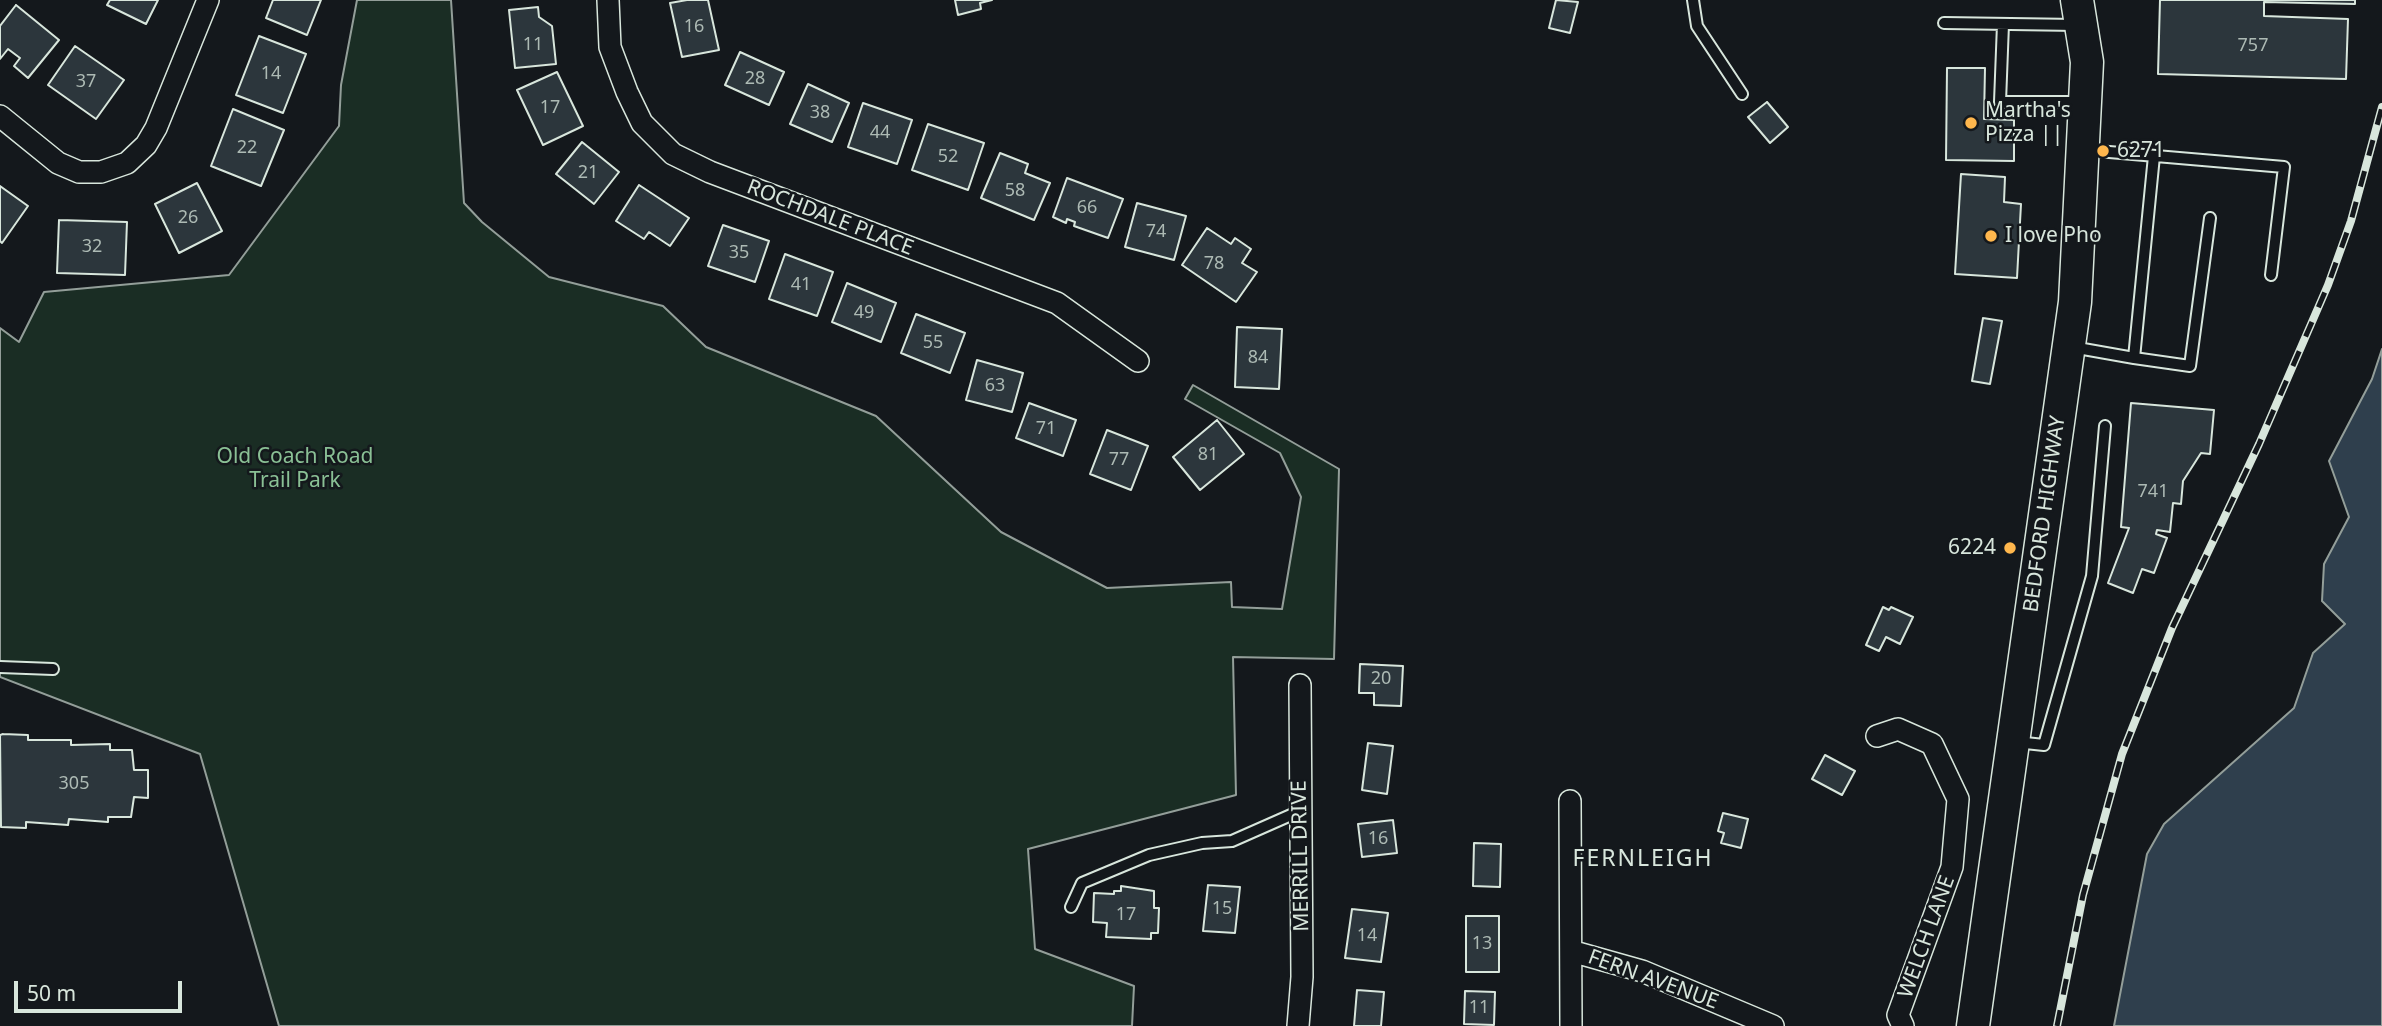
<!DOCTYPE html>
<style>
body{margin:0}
#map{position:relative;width:2382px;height:1026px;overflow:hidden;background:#14181c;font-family:"Noto Sans",sans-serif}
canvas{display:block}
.scale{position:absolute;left:14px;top:981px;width:168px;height:32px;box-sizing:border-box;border:4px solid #d8e6dc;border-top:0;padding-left:9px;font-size:21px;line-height:24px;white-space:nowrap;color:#d8e6dc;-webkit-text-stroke:5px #14181c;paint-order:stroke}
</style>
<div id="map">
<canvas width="2382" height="1026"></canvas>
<div class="scale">50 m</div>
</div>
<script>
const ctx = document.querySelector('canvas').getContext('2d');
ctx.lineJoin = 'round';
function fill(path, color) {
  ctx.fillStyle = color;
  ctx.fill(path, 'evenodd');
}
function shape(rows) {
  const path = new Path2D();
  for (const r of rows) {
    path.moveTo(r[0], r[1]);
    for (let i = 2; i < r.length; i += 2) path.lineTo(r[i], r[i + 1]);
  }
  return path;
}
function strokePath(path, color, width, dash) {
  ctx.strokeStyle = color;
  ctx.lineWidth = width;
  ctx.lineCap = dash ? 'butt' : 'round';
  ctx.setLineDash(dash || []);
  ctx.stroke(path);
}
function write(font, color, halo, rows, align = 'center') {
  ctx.font = font + ' "Noto Sans",sans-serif';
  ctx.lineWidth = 5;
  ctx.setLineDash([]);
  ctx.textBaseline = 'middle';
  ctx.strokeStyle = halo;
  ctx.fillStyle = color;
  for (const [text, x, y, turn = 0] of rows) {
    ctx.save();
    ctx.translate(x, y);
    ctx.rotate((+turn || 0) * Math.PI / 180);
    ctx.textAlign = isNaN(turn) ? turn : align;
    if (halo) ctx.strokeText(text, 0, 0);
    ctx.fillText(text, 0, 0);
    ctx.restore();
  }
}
const green = shape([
 [357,0,451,0,464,203,482,222,549,277,663,306,706,347,876,416,1001,532,1107,588,1231,582,1232,607,1282,609,1301,497,1280,453,1185,399,1193,385,1339,469,1334,659,1233,657,1236,795,1028,849,1035,949,1134,986,1132,1026,279,1026,200,754,0,677,0,328,19,342,44,292,229,275,339,126,341,85,357,0]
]);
fill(green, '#1a2d24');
strokePath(green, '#939e99', 2);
const water = shape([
 [2382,349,2382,1026,2114,1026,2147,854,2164,824,2294,708,2313,653,2345,624,2322,601,2324,564,2349,517,2329,461,2372,379,2382,349]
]);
fill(water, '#2f3f4d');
strokePath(water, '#939e99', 2);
const building = shape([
 [110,0,158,0,146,24,107,5,110,0],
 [273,0,321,0,307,35,266,18,273,0],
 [687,0,708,0,719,50,682,57,670,3,687,0],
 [955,0,992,0,980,3,981,9,958,15,955,0],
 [1556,0,1578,2,1570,33,1549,28,1556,0],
 [2160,0,2355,0,2355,4,2264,2,2264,16,2348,19,2346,79,2158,74,2160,0],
 [16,5,59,40,28,78,14,66,20,58,8,49,0,59,0,26,16,5],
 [538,7,539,17,552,26,556,64,515,68,509,10,538,7],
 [259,36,306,54,283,113,236,95,259,36],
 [75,46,124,80,96,119,48,85,75,46],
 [740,52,784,72,769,105,725,85,740,52],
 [1947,68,1985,68,1984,119,2014,120,2014,161,1946,160,1947,68],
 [557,72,583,126,543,145,517,90,557,72],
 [808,84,849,103,832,142,790,124,808,84],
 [1767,102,1788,127,1770,143,1748,117,1767,102],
 [863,103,912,120,897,164,848,147,863,103],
 [233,109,284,130,261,186,211,166,233,109],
 [928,124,984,143,968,190,912,170,928,124],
 [582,142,619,172,594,204,556,174,582,142],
 [1000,153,1028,164,1025,173,1050,183,1034,220,981,198,1000,153],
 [1961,174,2005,177,2004,202,2021,204,2017,278,1955,274,1961,174],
 [1067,178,1123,199,1108,238,1074,226,1075,222,1067,219,1066,223,1053,217,1067,178],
 [197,183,222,231,179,253,155,204,197,183],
 [639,185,689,218,670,246,649,232,644,239,616,221,639,185],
 [0,186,28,206,2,243,0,241,0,186],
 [1137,203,1186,216,1174,260,1125,247,1137,203],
 [59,220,127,222,125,275,57,273,59,220],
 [723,225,769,241,755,282,708,266,723,225],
 [1207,228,1231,244,1235,238,1251,249,1242,263,1257,272,1236,302,1182,265,1207,228],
 [785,254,833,272,817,316,769,299,785,254],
 [847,283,896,303,881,342,832,322,847,283],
 [916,314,965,333,950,373,901,353,916,314],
 [1983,318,2002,321,1990,384,1972,381,1983,318],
 [1237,327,1282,329,1279,389,1235,387,1237,327],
 [977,360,1023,373,1012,412,966,400,977,360],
 [1029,403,1076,420,1063,456,1016,438,1029,403],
 [2131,403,2214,410,2210,454,2201,453,2183,481,2181,504,2173,503,2170,532,2157,530,2156,534,2167,538,2154,573,2142,569,2133,593,2108,583,2129,528,2121,527,2131,403],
 [1217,420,1244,454,1200,490,1173,457,1217,420],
 [1107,430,1148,446,1131,490,1090,474,1107,430],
 [1883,607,1889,610,1891,607,1913,617,1900,644,1886,637,1879,651,1866,645,1883,607],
 [1360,664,1403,666,1401,706,1374,705,1374,693,1359,693,1360,664],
 [3,734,28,735,28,740,71,740,71,745,110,744,110,750,132,750,134,770,148,770,148,798,134,797,131,817,108,817,108,822,69,819,68,825,26,822,26,828,1,827,0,735,3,734],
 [1368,743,1393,746,1387,794,1362,790,1368,743],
 [1825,755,1855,771,1842,795,1812,779,1825,755],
 [1723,813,1748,819,1741,848,1721,843,1724,833,1718,831,1723,813],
 [1393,820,1397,853,1362,857,1358,824,1393,820],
 [1474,843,1501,844,1500,887,1473,886,1474,843],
 [1208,885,1240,887,1235,933,1203,931,1208,885],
 [1121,886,1154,891,1154,908,1159,908,1158,933,1151,933,1151,939,1106,937,1107,923,1093,922,1094,893,1114,894,1114,891,1121,891,1121,886],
 [1352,909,1388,913,1381,962,1345,958,1352,909],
 [1466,916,1499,916,1499,972,1466,972,1466,916],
 [1357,990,1384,992,1381,1026,1354,1026,1357,990],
 [1465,991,1495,992,1494,1025,1464,1024,1465,991]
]);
fill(building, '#2c363c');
strokePath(building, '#d8e6dc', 2);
const service = shape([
 [1693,0,1697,26,1742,94],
 [1944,23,2077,25],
 [2003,24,2000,102,2081,102],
 [2086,150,2284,167,2271,275],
 [2072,347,2134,358,2154,156],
 [2134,358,2190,366,2210,218],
 [0,667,53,669],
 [2016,742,2044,745,2092,576,2105,426],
 [1071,907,1082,883,1149,855,1202,843,1232,841,1300,811]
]);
const minor = shape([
 [608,0,610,47,627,92,642,123,673,154,710,172,1057,303,1138,361],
 [0,116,58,163,79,172,101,172,127,163,146,145,156,128,208,0],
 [1877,736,1898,729,1932,744,1958,799,1952,867,1898,1015,1903,1026],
 [1570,801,1571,1026],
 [1571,951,1642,971,1773,1026],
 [1298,1026,1302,977,1300,685]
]);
const primary = shape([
 [1973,1026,2075,302,2087,62,2077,0]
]);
strokePath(service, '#d8e6dc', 14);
strokePath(minor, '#d8e6dc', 24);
strokePath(primary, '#d8e6dc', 35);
strokePath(service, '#14181c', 10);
strokePath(minor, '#14181c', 21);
strokePath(primary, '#14181c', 32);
const rail = shape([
 [2057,1026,2083,895,2122,754,2172,628,2259,444,2328,285,2351,221,2382,107]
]);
strokePath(rail, '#d8e6dc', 8);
strokePath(rail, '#14181c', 5, [16]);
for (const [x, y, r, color] of [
 [1971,123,7,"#ffb74d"],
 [2103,151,7,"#ffb74d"],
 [1991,236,7,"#ffb74d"],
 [2010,548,7,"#ffb74d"]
]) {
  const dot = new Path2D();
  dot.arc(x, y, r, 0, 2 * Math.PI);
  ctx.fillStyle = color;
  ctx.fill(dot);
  strokePath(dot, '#14181c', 2.5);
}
write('18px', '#adbab4', null, [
 ["16",694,27],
 ["11",533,45],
 ["757",2253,46],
 ["14",271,74],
 ["28",755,79],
 ["37",86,82],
 ["17",550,108],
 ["38",820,113],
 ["44",880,133],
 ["22",247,148],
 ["52",948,157],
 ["21",588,173],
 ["58",1015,191],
 ["66",1087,208],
 ["26",188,218],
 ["74",1156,232],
 ["32",92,247],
 ["35",739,253],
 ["78",1214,264],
 ["41",801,285],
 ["49",864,313],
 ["55",933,343],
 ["84",1258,358],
 ["63",995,386],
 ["71",1046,429],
 ["81",1208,455],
 ["77",1119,460],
 ["741",2153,492],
 ["20",1381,679],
 ["305",74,784],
 ["16",1378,839],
 ["15",1222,909],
 ["17",1126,915],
 ["14",1367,936],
 ["13",1482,944],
 ["11",1479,1008]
]);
write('21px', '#d8e6dc', '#14181c', [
 ["Martha's",1985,111],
 ["Pizza ||",1985,135],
 ["6271",2117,151],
 ["I love Pho",2005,236],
 ["6224",1996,548,"right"]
], 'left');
write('21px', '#d8e6dc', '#14181c', [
 ["ROCHDALE PLACE",830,218,21],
 ["BEDFORD HIGHWAY",2045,514,-82],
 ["MERRILL DRIVE",1301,856,-91],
 ["WELCH LANE",1927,937,-70],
 ["FERN AVENUE",1653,980,20]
]);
write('21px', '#8ac095', '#14181c', [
 ["Old Coach Road",295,457],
 ["Trail Park",295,481]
]);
ctx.letterSpacing = '2px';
write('23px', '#d8e6dc', '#14181c', [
 ["FERNLEIGH",1643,859]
]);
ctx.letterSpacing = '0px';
</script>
